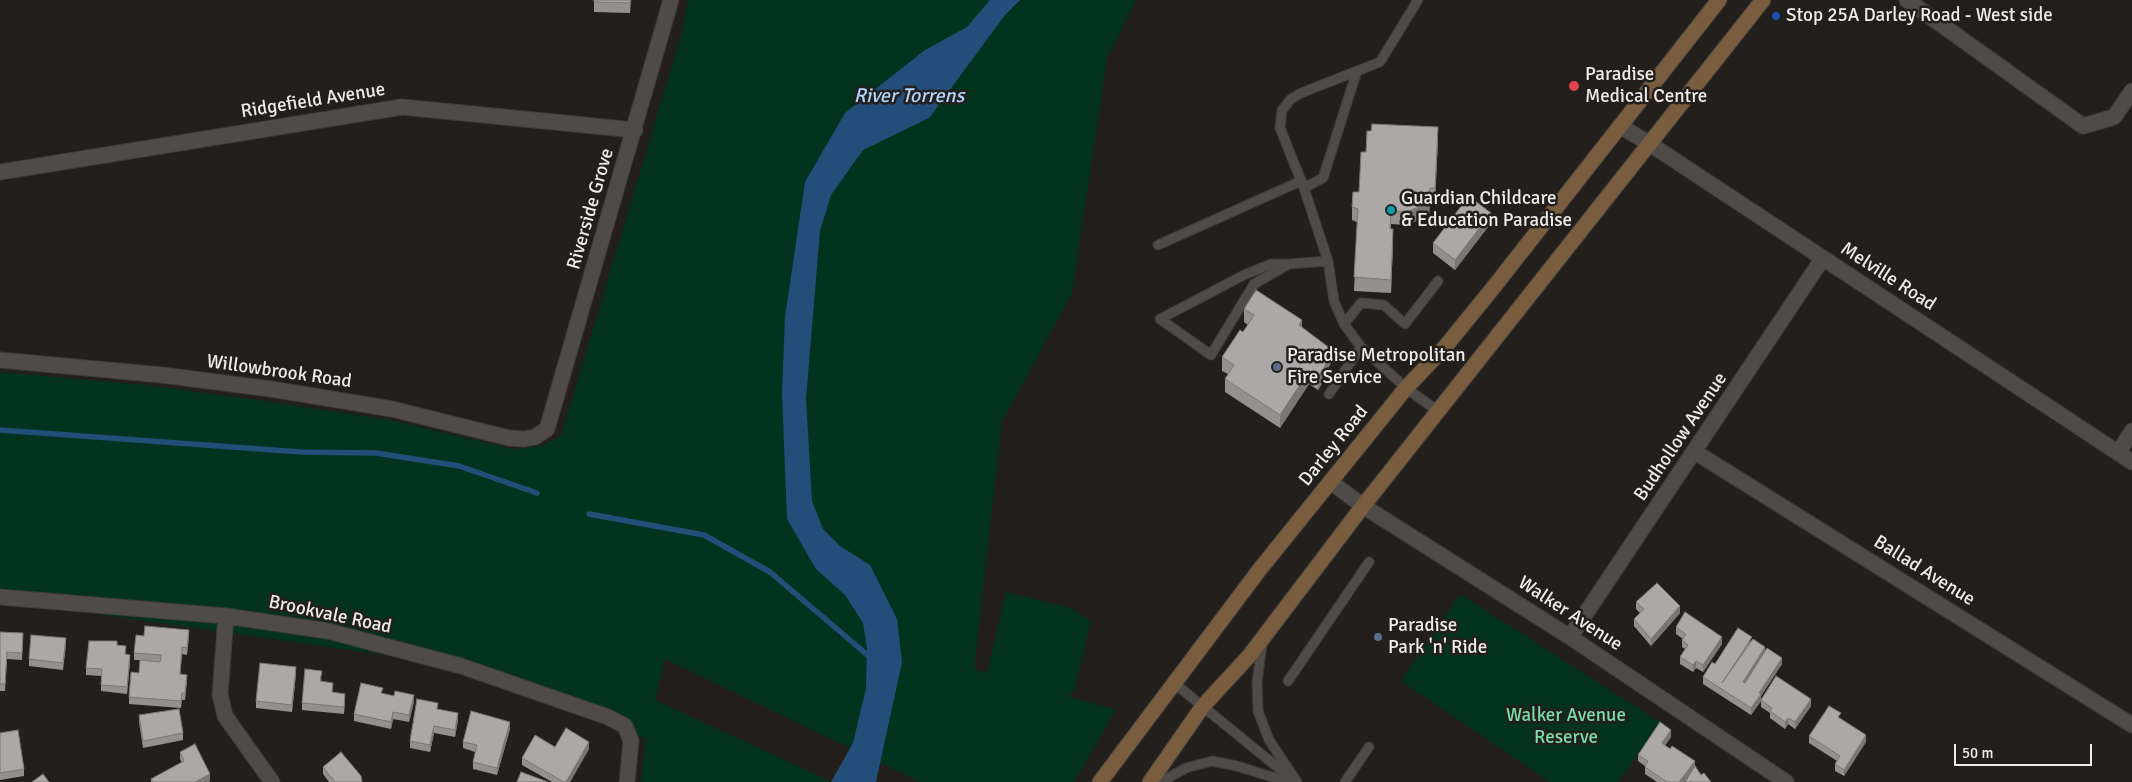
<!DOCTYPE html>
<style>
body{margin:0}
#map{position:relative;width:2132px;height:782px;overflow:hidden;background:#221f1d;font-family:Signika,sans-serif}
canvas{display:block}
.scale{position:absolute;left:1954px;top:744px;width:138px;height:22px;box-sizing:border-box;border:2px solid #eeebea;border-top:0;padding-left:6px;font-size:15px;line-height:18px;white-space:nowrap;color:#eeebea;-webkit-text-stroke:4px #221f1d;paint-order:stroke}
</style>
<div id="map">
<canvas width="2132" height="782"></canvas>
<div class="scale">50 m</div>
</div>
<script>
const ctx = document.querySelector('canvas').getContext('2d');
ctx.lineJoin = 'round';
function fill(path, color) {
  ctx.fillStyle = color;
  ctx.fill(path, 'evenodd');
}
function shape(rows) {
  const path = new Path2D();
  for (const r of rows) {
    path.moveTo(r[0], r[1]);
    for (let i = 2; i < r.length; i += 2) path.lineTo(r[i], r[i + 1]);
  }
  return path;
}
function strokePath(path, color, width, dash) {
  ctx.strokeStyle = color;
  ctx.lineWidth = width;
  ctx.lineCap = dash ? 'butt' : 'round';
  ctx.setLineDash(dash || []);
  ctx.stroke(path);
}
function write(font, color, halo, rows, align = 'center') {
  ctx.font = font + ' Signika,sans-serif';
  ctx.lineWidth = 5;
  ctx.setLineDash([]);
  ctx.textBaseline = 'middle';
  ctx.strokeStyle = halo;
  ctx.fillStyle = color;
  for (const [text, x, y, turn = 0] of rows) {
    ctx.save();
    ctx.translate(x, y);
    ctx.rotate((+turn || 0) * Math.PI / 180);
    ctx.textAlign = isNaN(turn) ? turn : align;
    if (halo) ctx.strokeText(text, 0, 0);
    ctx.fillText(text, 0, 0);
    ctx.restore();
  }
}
fill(shape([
 [688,0,1136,0,1107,59,1072,293,1002,422,974,669,987,673,1006,592,1070,608,1091,621,1073,694,1067,696,1116,710,1074,782,920,782,665,659,655,700,832,782,641,782,646,736,645,739,461,666,0,600,0,372,145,385,272,402,390,420,513,449,540,446,561,436,683,29],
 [1460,594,1661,723,1618,782,1550,782,1401,681]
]), '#03331e');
fill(shape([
 [990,0,1020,0,1005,15,929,118,863,150,831,195,820,231,806,399,812,501,823,529,840,546,870,565,897,619,902,662,876,782,831,782,853,743,866,688,867,648,863,623,845,595,816,569,787,519,782,393,785,317,805,182,845,113,925,50,967,27]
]), '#234e7a');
strokePath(shape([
 [0,430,301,452,376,453,459,466,537,493],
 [589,514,704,535,770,572,871,658]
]), '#234e7a', 5.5);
const lane = shape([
 [1418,0,1380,62,1357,71,1323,178,1304,188,1328,261,1334,301,1344,324,1361,347,1406,388,1439,412],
 [1304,188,1280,128,1282,110,1291,99,1301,93,1357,71],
 [1158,245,1301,181],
 [1289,264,1271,264,1244,275,1160,319,1211,355,1254,284,1289,264,1328,261],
 [1344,324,1361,303,1384,305,1405,324,1438,281],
 [1329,394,1361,347],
 [1262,644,1257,682,1258,711,1269,740,1297,782],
 [1288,681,1369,562],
 [1174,683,1292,779],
 [1161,782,1186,768,1212,761,1237,766,1288,782],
 [1345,782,1369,747]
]);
const street = shape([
 [1907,0,2083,126,2114,117,2132,91],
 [1620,126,1650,144,2132,462],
 [0,172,402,107,635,130],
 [0,360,162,375,271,389,392,409,509,438,524,439,535,437,547,429,671,0],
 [1695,452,2132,725],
 [2118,453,2132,431],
 [1331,482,1363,506,1570,637,1786,782],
 [0,597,226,616,328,631,461,666,608,717,625,726,631,741,627,782],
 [226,616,220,694,225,716,272,782],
 [1570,637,1823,258]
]);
const secondary = shape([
 [1100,782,1260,569,1406,388,1445,347,1493,288,1719,0],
 [1150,782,1203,706,1250,655,1363,506,1763,0]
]);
strokePath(lane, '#3e3b39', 11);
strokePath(street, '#3e3b39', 17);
strokePath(secondary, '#3e3b39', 17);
strokePath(lane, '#4f4b49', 9);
strokePath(street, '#4f4b49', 15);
strokePath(secondary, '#795d3f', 15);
fill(shape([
 [594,0,631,0,630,13,594,12],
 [1371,131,1438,140,1435,201,1430,201,1429,216,1406,225,1391,224,1391,229,1393,242,1391,293,1354,291,1357,222,1352,220,1352,207,1359,192,1366,152],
 [1491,223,1455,270,1433,253,1433,243],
 [1244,309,1302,328,1331,363,1328,368,1328,374,1318,390,1309,384,1280,428,1225,392,1225,379,1228,374,1222,371,1222,357,1243,332,1248,325,1244,322],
 [1636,602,1680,613,1651,646,1634,626,1634,619,1640,613,1636,609],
 [1676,627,1722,644,1703,672,1696,668,1693,672,1680,664,1680,657,1685,649,1682,647,1682,640,1683,639,1676,634],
 [0,632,23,640,22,660,7,659,5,691,0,691],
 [189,637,187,655,182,654,180,674,187,682,185,700,182,700,181,708,129,704,129,697,139,673,140,660,134,660,134,653],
 [1752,640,1765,652,1782,664,1761,696,1761,699,1811,706,1795,729,1788,724,1785,729,1770,718,1770,713,1761,707,1761,701,1751,715,1703,684,1703,677,1715,664],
 [66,645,63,670,29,666,29,659],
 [117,645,126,654,130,662,127,694,101,691,101,676,86,675,86,668],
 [296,674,292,712,256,708,256,701],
 [322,678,321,681,333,693,345,701,344,714,302,710,302,703],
 [383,694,414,702,409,722,393,719,391,729,354,721,354,714],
 [438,709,458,720,455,737,434,733,430,752,410,748,410,741],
 [139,715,183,733,183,740,143,748,139,722],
 [1841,719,1866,742,1844,776,1835,771,1835,764,1837,761,1809,743,1809,736],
 [510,729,497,775,473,769,473,762,475,752,463,748,463,742],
 [0,733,24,769,24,776,0,780],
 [1671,737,1665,745,1695,767,1701,775,1711,782,1688,777,1684,782,1657,782,1645,774,1645,766,1638,761,1638,755],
 [555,747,589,749,570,782,552,782,522,765,522,758],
 [180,752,210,781,208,782,151,782,151,779,182,763,180,759],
 [323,767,362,782,329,782,323,774]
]), '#959090');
fill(shape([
 [1438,127,1438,140,1435,201,1435,188],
 [1430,188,1429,216,1406,225,1406,212],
 [1491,213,1491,223,1455,270,1455,260],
 [1393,229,1393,242,1391,293,1391,280],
 [1302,320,1302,333,1299,325],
 [1331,349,1331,363,1328,368,1328,374,1318,390,1318,377,1325,359],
 [1309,371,1309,384,1280,428,1280,415],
 [1680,606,1680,613,1651,646,1651,639],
 [1722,637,1722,644,1703,672,1703,665],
 [1765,647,1765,654,1743,689,1743,682],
 [130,655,130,662,127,694,127,687],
 [1782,658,1782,664,1761,696,1761,701,1751,715,1751,708,1759,693],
 [1696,661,1696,668,1693,672,1693,665],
 [296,667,296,674,292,712,292,705],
 [414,695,414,702,409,722,409,715],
 [1811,699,1811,706,1795,729,1795,722],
 [393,712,393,719,391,729,391,722],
 [458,713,458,720,455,737,455,730],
 [1788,718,1788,724,1785,729,1785,722],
 [510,722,510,729,497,775,497,768],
 [434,726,434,733,430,752,430,745],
 [1671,730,1671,737,1662,750,1662,743],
 [1866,735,1866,742,1844,776,1844,770],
 [589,742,589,749,570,782,566,782],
 [1695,761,1695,768,1684,782,1679,782],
 [210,774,210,781,208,782,195,782]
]), '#797676');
const building = shape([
 [594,0,631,0,630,3,594,2,594,0],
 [1372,124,1438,127,1435,188,1430,188,1429,203,1406,212,1391,211,1390,229,1393,229,1391,280,1354,277,1358,209,1352,207,1353,192,1359,192,1361,152,1366,152,1367,131,1371,131,1372,124],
 [1469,196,1491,213,1455,260,1433,243,1469,196],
 [1256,290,1302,320,1299,325,1331,349,1325,359,1328,361,1318,377,1309,371,1280,415,1225,379,1234,365,1222,357,1240,330,1243,332,1254,315,1244,309,1256,290],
 [1657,583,1680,606,1651,639,1634,619,1644,609,1636,602,1657,583],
 [1685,612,1722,637,1703,665,1696,661,1693,665,1680,657,1688,645,1682,640,1686,634,1676,627,1685,612],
 [145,626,189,630,187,648,182,647,180,674,187,675,185,693,182,693,181,701,129,697,131,672,139,673,140,660,160,662,161,658,161,655,134,653,136,635,144,636,145,626],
 [1738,628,1752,637,1722,683,1753,639,1765,647,1743,682,1745,683,1767,648,1782,658,1759,693,1761,694,1751,708,1703,677,1712,662,1715,664,1738,628],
 [0,632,23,633,22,653,7,652,5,684,0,684,0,632],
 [31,635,66,638,63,663,29,659,31,635],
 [89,641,117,641,117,645,126,646,125,654,130,655,127,687,101,685,102,669,86,668,89,641],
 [260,663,296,667,292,705,256,701,260,663],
 [305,669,322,671,320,681,333,683,332,692,345,694,344,707,302,703,305,669],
 [1776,676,1811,699,1795,722,1788,718,1785,722,1770,711,1772,708,1761,700,1776,676],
 [361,683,383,688,381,693,394,696,395,691,414,695,409,715,393,712,391,722,354,714,361,683],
 [417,699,438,703,437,709,458,713,455,730,434,726,430,745,410,741,417,699],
 [1829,706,1841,713,1838,717,1866,735,1844,770,1835,764,1840,756,1809,736,1829,706],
 [179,709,183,733,143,741,139,715,179,709],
 [471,711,510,722,497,768,473,762,477,745,463,742,471,711],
 [1660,722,1671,730,1662,743,1670,749,1672,746,1695,761,1679,782,1667,782,1645,767,1648,761,1638,755,1660,722],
 [566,728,589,742,566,782,564,782,522,758,535,735,555,747,566,728],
 [18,730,24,769,0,773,0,733,18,730],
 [195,744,210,774,195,782,153,782,151,779,184,761,180,752,195,744],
 [341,752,361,776,362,782,335,782,323,767,341,752],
 [1695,766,1701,775,1704,773,1711,782,1685,782,1695,766],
 [521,772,548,782,517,782,521,772],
 [43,774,49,782,32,782,43,774]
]);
fill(building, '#ada8a8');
strokePath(building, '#797676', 1);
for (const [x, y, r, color] of [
 [1776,16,5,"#1a4fb4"],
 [1574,86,6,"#e0444e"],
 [1391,210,5,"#0f9aa8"],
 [1277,367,5,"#5c6f8a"],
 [1378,637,5,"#5c6f8a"]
]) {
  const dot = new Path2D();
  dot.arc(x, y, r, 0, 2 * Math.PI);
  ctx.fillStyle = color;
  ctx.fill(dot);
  strokePath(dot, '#221f1d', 2);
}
write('19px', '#eeebea', '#221f1d', [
 ["Stop 25A Darley Road - West side",1786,16],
 ["Paradise",1585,75],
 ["Medical Centre",1585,97],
 ["Guardian Childcare",1401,199],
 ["& Education Paradise",1401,221],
 ["Paradise Metropolitan",1287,356],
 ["Fire Service",1287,378],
 ["Paradise",1388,626],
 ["Park 'n' Ride",1388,648]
], 'left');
write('19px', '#eeebea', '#221f1d', [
 ["Ridgefield Avenue",313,101,-9],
 ["Riverside Grove",591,209,-74],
 ["Melville Road",1888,277,33],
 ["Willowbrook Road",279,372,8],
 ["Budhollow Avenue",1681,437,-56],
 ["Darley Road",1334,446,-51],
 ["Ballad Avenue",1924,571,32],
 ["Walker Avenue",1570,614,33],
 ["Brookvale Road",330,615,12]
]);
write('19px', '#7cdca8', '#221f1d', [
 ["Walker Avenue",1566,716],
 ["Reserve",1566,738]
]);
write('italic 20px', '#aed3fd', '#221f1d', [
 ["River Torrens",909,97]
]);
</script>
